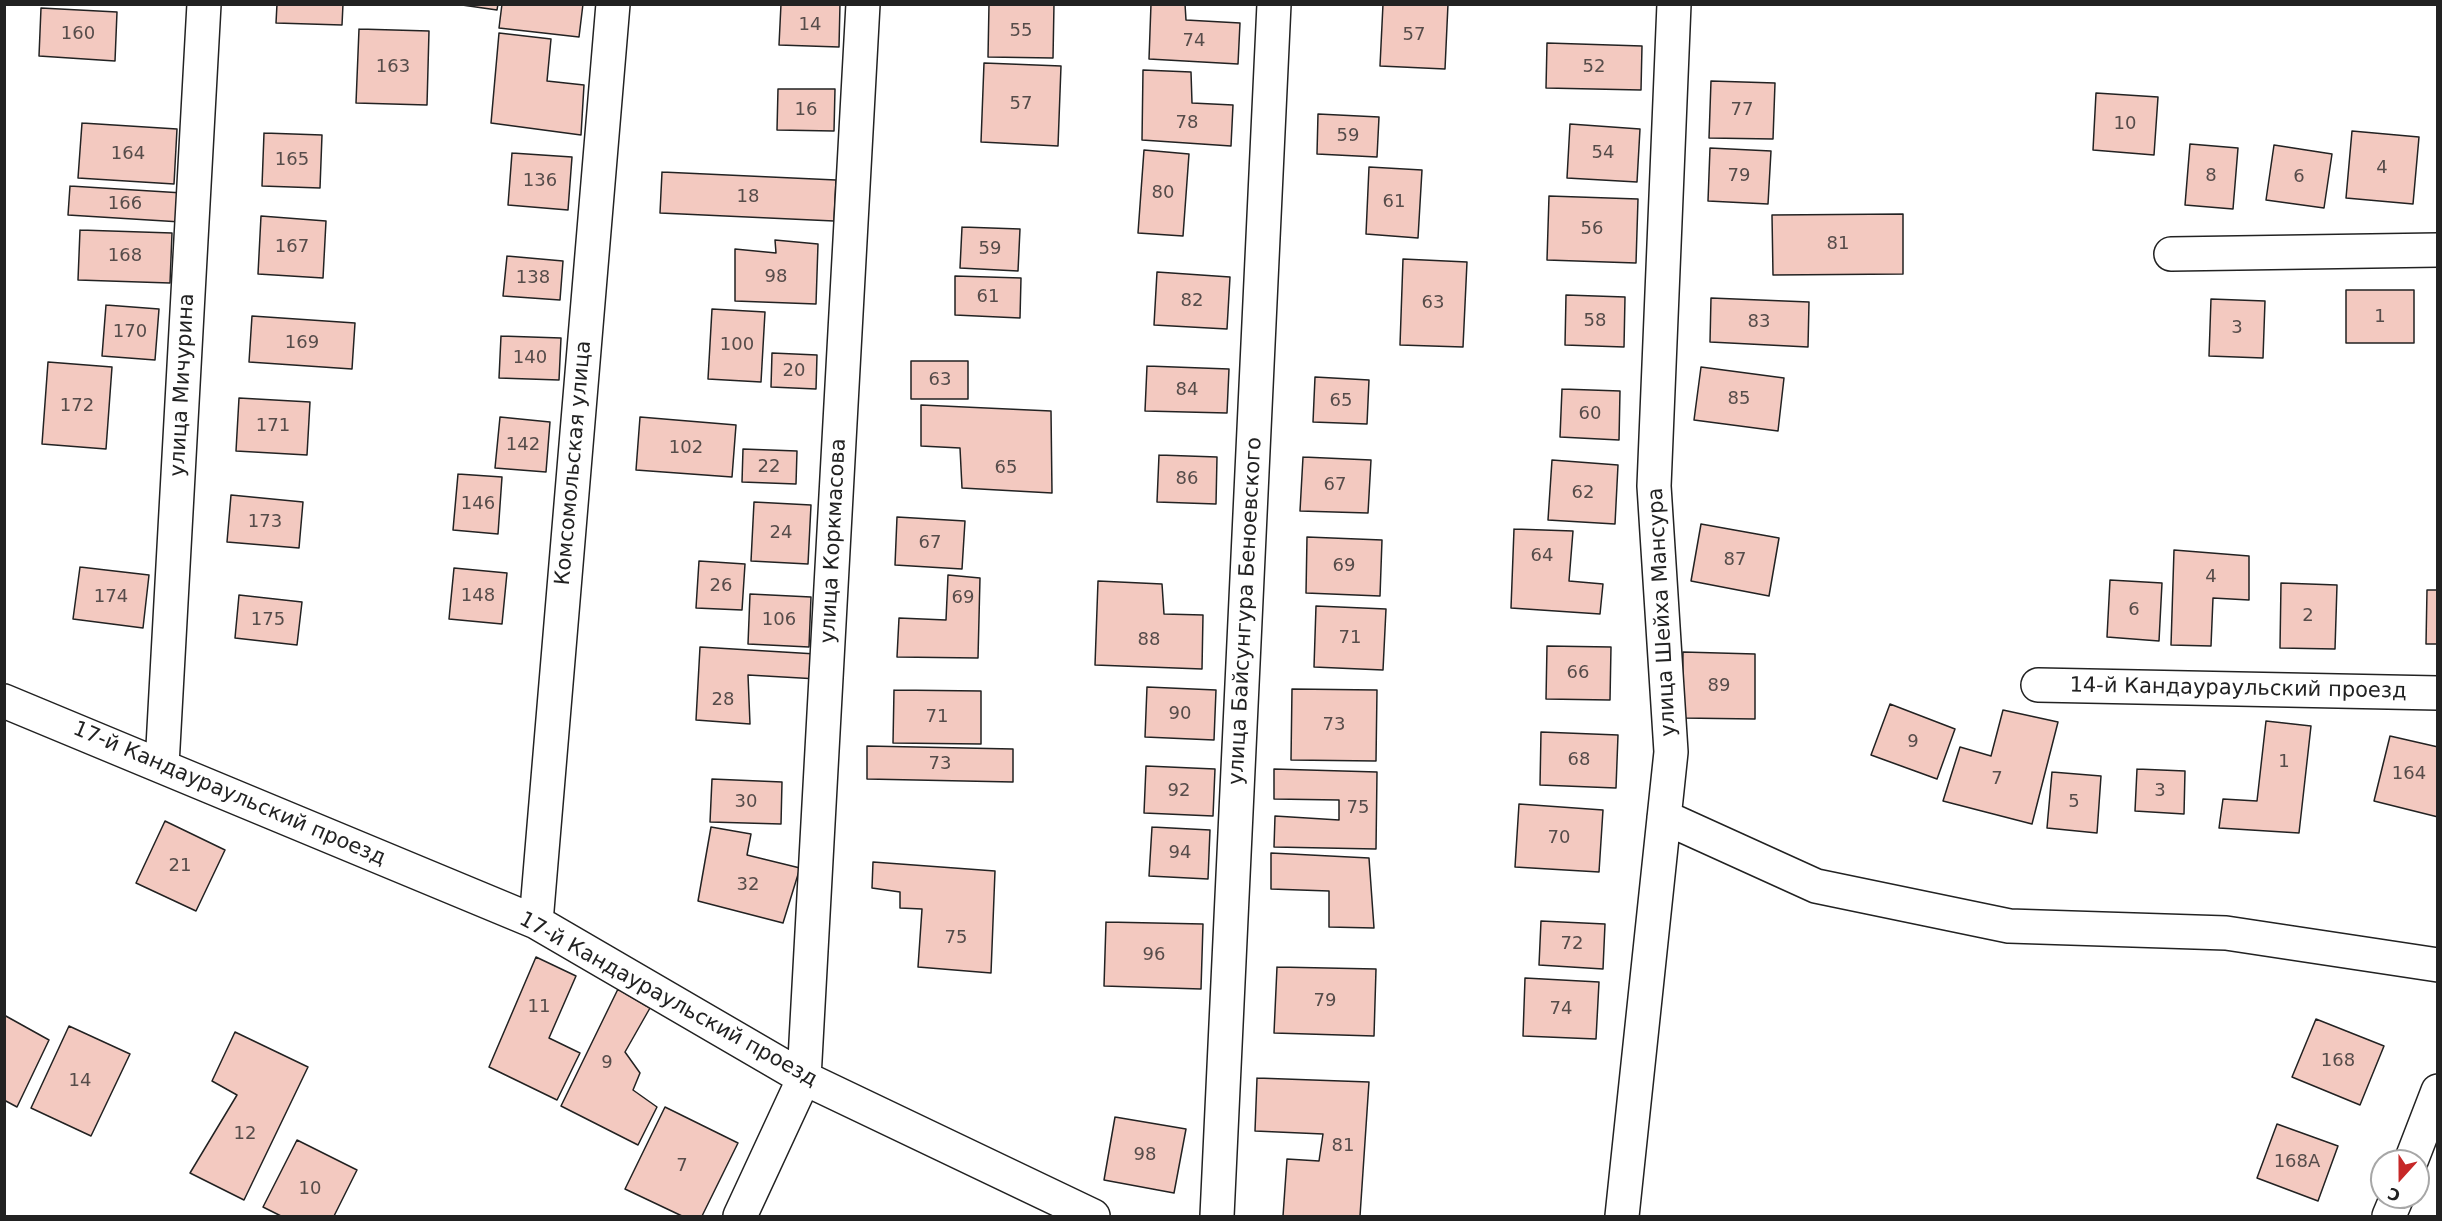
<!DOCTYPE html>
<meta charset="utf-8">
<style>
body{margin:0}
#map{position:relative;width:2442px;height:1221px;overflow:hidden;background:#fff;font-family:"DejaVu Sans",sans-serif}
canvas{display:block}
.frame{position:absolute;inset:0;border:6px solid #222;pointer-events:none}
.north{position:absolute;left:2370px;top:1149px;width:60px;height:60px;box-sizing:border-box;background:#fff;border:2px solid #a7a7a7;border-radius:50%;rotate:201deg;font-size:16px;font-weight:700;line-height:24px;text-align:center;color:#222}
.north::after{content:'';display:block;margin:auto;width:21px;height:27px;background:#c62828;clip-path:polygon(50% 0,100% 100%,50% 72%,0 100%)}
</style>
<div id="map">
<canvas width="2442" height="1221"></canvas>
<div class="frame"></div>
<div class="north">С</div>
</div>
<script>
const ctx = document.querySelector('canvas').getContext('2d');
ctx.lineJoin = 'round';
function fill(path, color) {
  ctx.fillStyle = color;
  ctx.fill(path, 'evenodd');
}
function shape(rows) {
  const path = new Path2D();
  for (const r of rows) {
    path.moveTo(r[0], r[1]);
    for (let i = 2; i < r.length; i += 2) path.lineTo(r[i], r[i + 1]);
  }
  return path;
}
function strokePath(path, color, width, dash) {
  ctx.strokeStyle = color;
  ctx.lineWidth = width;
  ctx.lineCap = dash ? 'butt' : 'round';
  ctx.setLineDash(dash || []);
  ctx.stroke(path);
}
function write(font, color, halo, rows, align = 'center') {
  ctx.font = font + ' "DejaVu Sans",sans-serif';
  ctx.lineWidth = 4.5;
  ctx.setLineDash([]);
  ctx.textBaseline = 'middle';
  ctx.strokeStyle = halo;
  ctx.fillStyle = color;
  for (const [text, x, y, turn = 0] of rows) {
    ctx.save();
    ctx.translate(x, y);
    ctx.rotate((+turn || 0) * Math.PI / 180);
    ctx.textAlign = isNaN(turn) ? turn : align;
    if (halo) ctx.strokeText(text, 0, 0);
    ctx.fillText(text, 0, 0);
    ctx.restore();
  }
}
const building = shape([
 [277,4,343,4,342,25,276,23,277,4],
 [455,4,498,4,497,10,455,4],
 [502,4,583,4,579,37,499,28,502,4],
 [781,4,840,4,839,47,779,45,781,4],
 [989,4,1054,4,1053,58,988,57,989,4],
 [1151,4,1185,4,1186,20,1240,23,1238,64,1149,59,1151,4],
 [1383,4,1448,4,1445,69,1380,66,1383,4],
 [41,8,117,12,115,61,39,56,41,8],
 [359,29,429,31,427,105,356,103,359,29],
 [499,33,551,39,547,81,584,85,581,135,491,123,499,33],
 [1547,43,1642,46,1641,90,1546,88,1547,43],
 [984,63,1061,66,1058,146,981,142,984,63],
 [1143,70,1191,72,1192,103,1233,105,1231,146,1142,140,1143,70],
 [1711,81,1775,83,1773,139,1709,138,1711,81],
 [778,89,835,89,834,131,777,130,778,89],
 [2096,93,2158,97,2154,155,2093,150,2096,93],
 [1318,114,1379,117,1377,157,1317,154,1318,114],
 [82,123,177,129,174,184,78,178,82,123],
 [1570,124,1640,129,1637,182,1567,178,1570,124],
 [2352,131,2419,137,2413,204,2346,198,2352,131],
 [264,133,322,135,320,188,262,186,264,133],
 [2190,144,2238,148,2233,209,2185,205,2190,144],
 [2274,145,2332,154,2324,208,2266,200,2274,145],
 [1710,148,1771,151,1768,204,1708,201,1710,148],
 [1144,150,1189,154,1183,236,1138,233,1144,150],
 [512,153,572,157,568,210,508,205,512,153],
 [1369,167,1422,170,1418,238,1366,234,1369,167],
 [662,172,836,180,834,221,660,213,662,172],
 [70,186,183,193,181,222,68,215,70,186],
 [1549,196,1638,199,1636,263,1547,260,1549,196],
 [1903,214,1903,274,1773,275,1772,215,1903,214],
 [261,216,326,221,323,278,258,274,261,216],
 [962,227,1020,229,1018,271,960,268,962,227],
 [80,230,172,233,170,283,78,280,80,230],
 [775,240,818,244,816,304,735,301,735,249,776,253,775,240],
 [507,256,563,261,560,300,503,296,507,256],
 [1403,259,1467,262,1463,347,1400,345,1403,259],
 [1157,272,1230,277,1227,329,1154,325,1157,272],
 [955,276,1021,278,1020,318,955,315,955,276],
 [2346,290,2414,290,2414,343,2346,343,2346,290],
 [1566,295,1625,297,1624,347,1565,345,1566,295],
 [1711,298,1809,302,1808,347,1710,342,1711,298],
 [2211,299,2265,301,2263,358,2209,356,2211,299],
 [106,305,159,309,155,360,102,356,106,305],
 [712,309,765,312,761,382,708,379,712,309],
 [252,316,355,323,352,369,249,362,252,316],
 [501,336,561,338,559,380,499,378,501,336],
 [772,353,817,355,816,389,771,387,772,353],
 [911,361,968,361,968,399,911,399,911,361],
 [48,362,112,367,106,449,42,444,48,362],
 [1147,366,1229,369,1227,413,1145,411,1147,366],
 [1701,367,1784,378,1778,431,1694,420,1701,367],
 [1315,377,1369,380,1367,424,1313,422,1315,377],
 [1562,389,1620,391,1619,440,1560,437,1562,389],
 [239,398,310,402,307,455,236,451,239,398],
 [921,405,1051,411,1052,493,962,488,960,448,921,446,921,405],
 [500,417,550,422,546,472,495,468,500,417],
 [640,417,736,425,732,477,636,470,640,417],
 [743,449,797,451,796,484,742,482,743,449],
 [1159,455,1217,457,1216,504,1157,502,1159,455],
 [1303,457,1371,460,1368,513,1300,511,1303,457],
 [1552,460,1618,465,1615,524,1548,520,1552,460],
 [458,474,502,477,498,534,453,530,458,474],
 [231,495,303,502,299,548,227,542,231,495],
 [754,502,811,505,808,564,751,561,754,502],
 [897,517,965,521,962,569,895,565,897,517],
 [1701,524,1779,538,1769,596,1691,581,1701,524],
 [1514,529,1573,531,1569,581,1603,584,1600,614,1511,608,1514,529],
 [1307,537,1382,540,1380,596,1306,593,1307,537],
 [2174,550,2249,556,2249,600,2213,598,2211,646,2171,645,2174,550],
 [699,561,745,564,742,610,696,608,699,561],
 [80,567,149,575,143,628,73,619,80,567],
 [454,568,507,573,502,624,449,619,454,568],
 [948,575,980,578,978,658,897,657,899,618,946,620,948,575],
 [2110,580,2162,583,2159,641,2107,637,2110,580],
 [1098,581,1162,584,1164,614,1203,615,1202,669,1095,665,1098,581],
 [2281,583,2337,585,2335,649,2280,648,2281,583],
 [2427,590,2438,590,2438,644,2426,644,2427,590],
 [750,594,811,597,809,647,748,644,750,594],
 [239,595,302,602,297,645,235,638,239,595],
 [1316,606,1386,609,1383,670,1314,667,1316,606],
 [1547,646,1611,647,1610,700,1546,699,1547,646],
 [700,647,816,654,818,679,748,675,750,724,696,720,700,647],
 [1683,652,1755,654,1755,719,1682,718,1683,652],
 [1147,687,1216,690,1214,740,1145,737,1147,687],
 [1292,689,1377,690,1376,761,1291,760,1292,689],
 [894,690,981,691,981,744,893,743,894,690],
 [1890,704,1955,729,1937,779,1871,755,1890,704],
 [2003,710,2058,722,2032,824,1943,801,1960,747,1991,756,2003,710],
 [2266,721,2311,726,2299,833,2219,828,2223,799,2257,801,2266,721],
 [1541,732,1618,735,1616,788,1540,785,1541,732],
 [2390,736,2438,747,2438,817,2374,801,2390,736],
 [867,746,1013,749,1013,782,867,779,867,746],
 [1146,766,1215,769,1213,816,1144,813,1146,766],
 [1274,769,1377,772,1376,849,1274,847,1275,816,1339,820,1339,800,1274,799,1274,769],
 [2137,769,2185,771,2184,814,2135,811,2137,769],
 [2052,772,2101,776,2097,833,2047,828,2052,772],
 [712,779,782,782,781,824,710,822,712,779],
 [1519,804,1603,810,1599,872,1515,867,1519,804],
 [165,821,225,850,196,911,136,883,165,821],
 [711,827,751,834,747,855,800,868,783,923,698,901,711,827],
 [1152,827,1210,830,1208,879,1149,876,1152,827],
 [1271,853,1369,858,1374,928,1329,927,1329,891,1271,889,1271,853],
 [873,862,995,871,991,973,918,967,922,909,900,908,900,892,872,888,873,862],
 [1541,921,1605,924,1603,969,1539,965,1541,921],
 [1106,922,1203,924,1201,989,1104,986,1106,922],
 [536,957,576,976,549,1038,580,1053,557,1100,489,1067,536,957],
 [1277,967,1376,969,1374,1036,1274,1033,1277,967],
 [1525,978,1599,982,1596,1039,1523,1036,1525,978],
 [618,989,650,1008,625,1052,640,1073,633,1090,657,1107,638,1145,561,1106,618,989],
 [4,1015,49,1040,17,1107,4,1100,4,1015],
 [2316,1019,2384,1046,2360,1105,2292,1077,2316,1019],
 [69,1026,130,1054,91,1136,31,1108,69,1026],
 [235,1032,308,1067,244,1200,190,1173,237,1095,212,1081,235,1032],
 [1257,1078,1369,1082,1360,1216,1283,1216,1287,1159,1319,1161,1323,1134,1255,1131,1257,1078],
 [665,1107,738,1143,702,1216,682,1216,625,1189,665,1107],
 [1115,1117,1186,1129,1174,1193,1104,1180,1115,1117],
 [2277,1124,2338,1146,2318,1201,2257,1178,2277,1124],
 [297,1140,357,1170,334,1216,281,1216,263,1207,297,1140]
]);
fill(building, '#f3c9c0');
strokePath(building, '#222', 1.5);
const minor = shape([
 [2171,254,2438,250],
 [2038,685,2438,693],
 [4,701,536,922,804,1078,1093,1216],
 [162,765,204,4],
 [1664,817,1816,886,2009,926,2226,933,2438,965],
 [536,922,613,4],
 [740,1216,804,1078,863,4],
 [1217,1216,1274,4],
 [1622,1216,1671,752,1654,486,1674,4]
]);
const tertiary = shape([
 [2411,1161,2438,1091],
 [2389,1216,2397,1197]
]);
strokePath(minor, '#222', 36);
strokePath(tertiary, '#222', 36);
strokePath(minor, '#fff', 33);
strokePath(tertiary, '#fff', 33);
write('18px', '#564c4a', null, [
 ["14",810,25],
 ["55",1021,31],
 ["160",78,34],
 ["57",1414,35],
 ["74",1194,41],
 ["163",393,67],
 ["52",1594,67],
 ["57",1021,104],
 ["16",806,110],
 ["77",1742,110],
 ["78",1187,123],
 ["10",2125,124],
 ["59",1348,136],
 ["54",1603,153],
 ["164",128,154],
 ["165",292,160],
 ["4",2382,168],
 ["79",1739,176],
 ["8",2211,176],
 ["6",2299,177],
 ["136",540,181],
 ["80",1163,193],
 ["18",748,197],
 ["61",1394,202],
 ["166",125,204],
 ["56",1592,229],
 ["81",1838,244],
 ["167",292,247],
 ["59",990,249],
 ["168",125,256],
 ["98",776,277],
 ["138",533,278],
 ["61",988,297],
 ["82",1192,301],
 ["63",1433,303],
 ["1",2380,317],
 ["58",1595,321],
 ["83",1759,322],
 ["3",2237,328],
 ["170",130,332],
 ["169",302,343],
 ["100",737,345],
 ["140",530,358],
 ["20",794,371],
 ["63",940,380],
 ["84",1187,390],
 ["85",1739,399],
 ["65",1341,401],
 ["172",77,406],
 ["60",1590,414],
 ["171",273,426],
 ["142",523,445],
 ["102",686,448],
 ["22",769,467],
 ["65",1006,468],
 ["86",1187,479],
 ["67",1335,485],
 ["62",1583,493],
 ["146",478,504],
 ["173",265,522],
 ["24",781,533],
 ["67",930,543],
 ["64",1542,556],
 ["87",1735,560],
 ["69",1344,566],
 ["4",2211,577],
 ["26",721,586],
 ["148",478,596],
 ["174",111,597],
 ["69",963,598],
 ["6",2134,610],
 ["2",2308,616],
 ["175",268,620],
 ["106",779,620],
 ["71",1350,638],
 ["88",1149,640],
 ["66",1578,673],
 ["89",1719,686],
 ["28",723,700],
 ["90",1180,714],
 ["71",937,717],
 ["73",1334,725],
 ["9",1913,742],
 ["68",1579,760],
 ["1",2284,762],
 ["73",940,764],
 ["164",2409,774],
 ["7",1997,779],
 ["92",1179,791],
 ["3",2160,791],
 ["30",746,802],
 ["5",2074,802],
 ["75",1358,808],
 ["70",1559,838],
 ["94",1180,853],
 ["21",180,866],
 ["32",748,885],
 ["75",956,938],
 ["72",1572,944],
 ["96",1154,955],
 ["79",1325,1001],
 ["11",539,1007],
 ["74",1561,1009],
 ["168",2338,1061],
 ["9",607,1063],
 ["14",80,1081],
 ["12",245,1134],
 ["81",1343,1146],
 ["98",1145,1155],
 ["168А",2297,1162],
 ["7",682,1166],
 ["10",310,1189]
]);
write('21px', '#222', '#fff', [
 ["улица Мичурина",183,385,-87],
 ["Комсомольская улица",574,463,-85],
 ["улица Коркмасова",834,541,-87],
 ["улица Байсунгура Беноевского",1246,611,-87],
 ["улица Шейха Мансура",1663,612,-93],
 ["14-й Кандаураульский проезд",2238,689,1],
 ["17-й Кандаураульский проезд",229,794,23],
 ["17-й Кандаураульский проезд",668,1000,29]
]);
</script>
